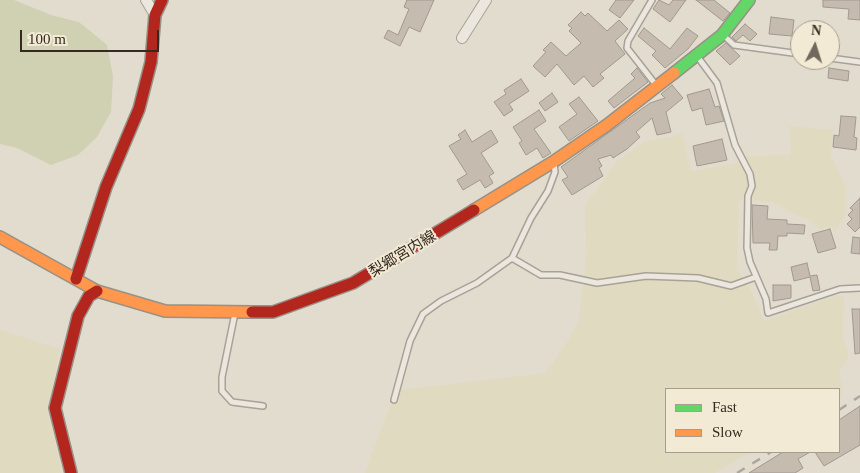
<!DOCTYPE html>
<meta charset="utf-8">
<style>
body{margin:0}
#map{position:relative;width:860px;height:473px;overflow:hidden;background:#e2dcce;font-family:Georgia,serif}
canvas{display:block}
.legend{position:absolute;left:665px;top:388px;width:175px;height:65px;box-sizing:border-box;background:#f2ead5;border:1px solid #a69d8d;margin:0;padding:6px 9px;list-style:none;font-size:15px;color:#352a20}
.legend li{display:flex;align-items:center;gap:10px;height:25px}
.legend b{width:25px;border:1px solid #a69d8d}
.north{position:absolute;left:790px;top:20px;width:50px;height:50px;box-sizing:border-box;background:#f2ead5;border:1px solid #a69d8d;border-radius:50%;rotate:5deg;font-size:14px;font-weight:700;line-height:20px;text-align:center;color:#352a20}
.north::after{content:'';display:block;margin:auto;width:18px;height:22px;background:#72685d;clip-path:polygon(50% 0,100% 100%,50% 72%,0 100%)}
.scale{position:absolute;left:20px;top:30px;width:139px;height:22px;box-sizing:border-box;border:2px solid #352a20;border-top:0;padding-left:6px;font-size:15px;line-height:18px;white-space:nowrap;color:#352a20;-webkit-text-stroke:4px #f2ead5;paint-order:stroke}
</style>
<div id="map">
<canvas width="860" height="473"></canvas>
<ul class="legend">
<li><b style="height:6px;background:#63d668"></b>Fast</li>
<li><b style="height:6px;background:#ff974d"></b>Slow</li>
</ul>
<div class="north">N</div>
<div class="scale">100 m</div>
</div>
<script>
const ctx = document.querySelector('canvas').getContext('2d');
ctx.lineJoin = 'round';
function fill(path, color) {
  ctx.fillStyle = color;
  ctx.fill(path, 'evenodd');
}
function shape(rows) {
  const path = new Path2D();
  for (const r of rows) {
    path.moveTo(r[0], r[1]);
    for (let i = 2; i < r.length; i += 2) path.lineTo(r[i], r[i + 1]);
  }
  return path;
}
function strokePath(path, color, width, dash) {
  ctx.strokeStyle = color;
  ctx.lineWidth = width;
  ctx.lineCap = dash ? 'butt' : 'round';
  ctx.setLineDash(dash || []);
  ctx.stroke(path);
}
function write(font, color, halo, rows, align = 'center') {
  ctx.font = font + ' Georgia,"Noto Sans JP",serif';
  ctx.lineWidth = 4;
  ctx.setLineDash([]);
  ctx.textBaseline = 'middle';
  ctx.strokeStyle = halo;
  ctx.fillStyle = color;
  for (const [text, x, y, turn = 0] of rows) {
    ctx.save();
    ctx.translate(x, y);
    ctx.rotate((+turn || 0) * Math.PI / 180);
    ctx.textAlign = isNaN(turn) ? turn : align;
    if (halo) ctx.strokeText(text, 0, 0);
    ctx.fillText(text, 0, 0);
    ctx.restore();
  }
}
fill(shape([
 [790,126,833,130,831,156,846,187,845,215,834,232,832,227,819,229,808,219,793,214,773,202,739,200,737,269,751,290,764,321,835,296,844,296,843,338,848,352,847,361,839,371,842,384,841,397,839,398,839,389,666,389,666,452,750,452,715,473,365,473,386,416,399,390,545,373,568,341,579,320,586,257,585,206,617,161,644,142,683,134,691,171,735,164,742,156,791,155],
 [0,330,60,349,48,411,62,473,0,473]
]), '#e0dac0');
fill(shape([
 [0,0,14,0,51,15,79,22,107,45,113,76,111,112,97,137,78,155,51,165,17,148,0,144]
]), '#d0d0b2');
const building = shape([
 [407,0,434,0,420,32,409,27,400,46,384,38,388,30,398,35,409,9,404,7,407,0],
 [616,0,634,0,620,18,609,10,616,0],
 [659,0,669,5,673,0,686,0,670,22,653,9,659,0],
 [696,0,714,0,730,13,723,21,696,0],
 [823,0,860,0,860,20,848,19,849,9,823,7,823,0],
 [581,12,585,16,588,13,607,31,619,20,628,29,615,41,625,54,600,74,604,78,593,87,584,76,574,85,557,64,545,77,533,66,546,52,543,50,551,42,566,56,581,43,569,31,572,28,568,25,581,12],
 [771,17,794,20,792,36,769,34,771,17],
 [745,24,757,34,750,41,743,35,736,41,732,37,745,24],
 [644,28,670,49,687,28,698,36,688,49,665,68,652,55,656,51,638,36,644,28],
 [726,43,740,56,730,65,716,51,726,43],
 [637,68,648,82,614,108,608,101,635,78,631,74,637,68],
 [829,68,849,71,848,81,828,78,829,68],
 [521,79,529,91,509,104,513,110,504,116,494,102,506,94,504,90,521,79],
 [672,85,683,98,666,112,671,132,657,135,652,118,636,132,640,137,627,149,613,158,611,155,598,159,602,166,599,168,603,176,572,195,562,180,568,177,561,167,650,103,665,98,661,94,672,85],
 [709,89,715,107,719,106,724,121,706,125,702,108,692,111,687,95,709,89],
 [552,93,558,102,545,111,539,103,552,93],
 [579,97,598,121,569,141,559,127,577,114,569,104,579,97],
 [539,110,546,121,534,129,551,153,543,158,537,148,526,155,519,143,522,141,513,127,539,110],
 [841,116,856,117,854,137,857,138,856,150,833,147,834,135,839,136,841,116],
 [465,130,472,142,491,130,498,142,481,153,494,173,489,176,493,183,485,188,480,180,463,190,457,180,467,174,449,146,461,139,458,135,465,130],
 [722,139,727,160,697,166,693,146,722,139],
 [860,198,860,227,855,232,847,224,852,219,848,215,853,210,850,208,860,198],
 [752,205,768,206,767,219,787,220,787,224,805,225,804,234,787,233,787,236,778,236,777,250,769,250,770,243,753,243,752,205],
 [830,229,836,248,818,253,812,234,830,229],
 [853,237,860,238,860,254,851,253,853,237],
 [807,263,810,276,817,275,820,290,813,291,810,277,794,281,791,267,807,263],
 [773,285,791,285,791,298,773,301,773,285],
 [852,309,860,309,860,353,855,354,852,309],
 [860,406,860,445,824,466,815,452,839,452,839,420,860,406],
 [783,452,810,452,798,459,803,468,795,473,749,473,783,452]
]);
fill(building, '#c6bbaf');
strokePath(building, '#a2988e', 1);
const lane = shape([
 [652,0,628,41,627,48,656,85],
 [723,35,734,45,800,54],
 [697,56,717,83,735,145,750,174,752,186,748,196,747,248,750,262,766,299,768,313,840,289,860,288],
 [830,58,860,62],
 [512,258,541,275,560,275,597,283,646,276,698,278,731,286,756,277],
 [235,313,222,377,222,391,232,402,263,406],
 [394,400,410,341,423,314,441,301,477,283,512,258,531,218,548,191,555,172,554,163]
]);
const street = shape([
 [146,0,155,15],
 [462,38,486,0]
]);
const fast = shape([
 [674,73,722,35,749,0]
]);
const slow = shape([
 [474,210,553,162,607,125,674,73],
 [0,237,97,291,165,311,252,312]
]);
const jam = shape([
 [76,279,106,187,139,109,151,62,155,15,162,0],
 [252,312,273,312,353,283,474,210],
 [71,473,55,408,78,316,89,296,97,291]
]);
strokePath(lane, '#a8a197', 8);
strokePath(street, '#a8a197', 12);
strokePath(fast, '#979187', 14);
strokePath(slow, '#979187', 14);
strokePath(jam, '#979187', 14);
strokePath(lane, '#ebe7df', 5);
strokePath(street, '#ebe7df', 10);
strokePath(fast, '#63d668', 11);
strokePath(slow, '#ff974d', 11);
strokePath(jam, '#b3261e', 11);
strokePath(shape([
 [839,410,860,396],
 [737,473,771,452]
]), '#aba69f', 2.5, [9, 9]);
write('15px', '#352a20', '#f2ead5', [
 ["梨郷宮内線",402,253,-31]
]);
</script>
